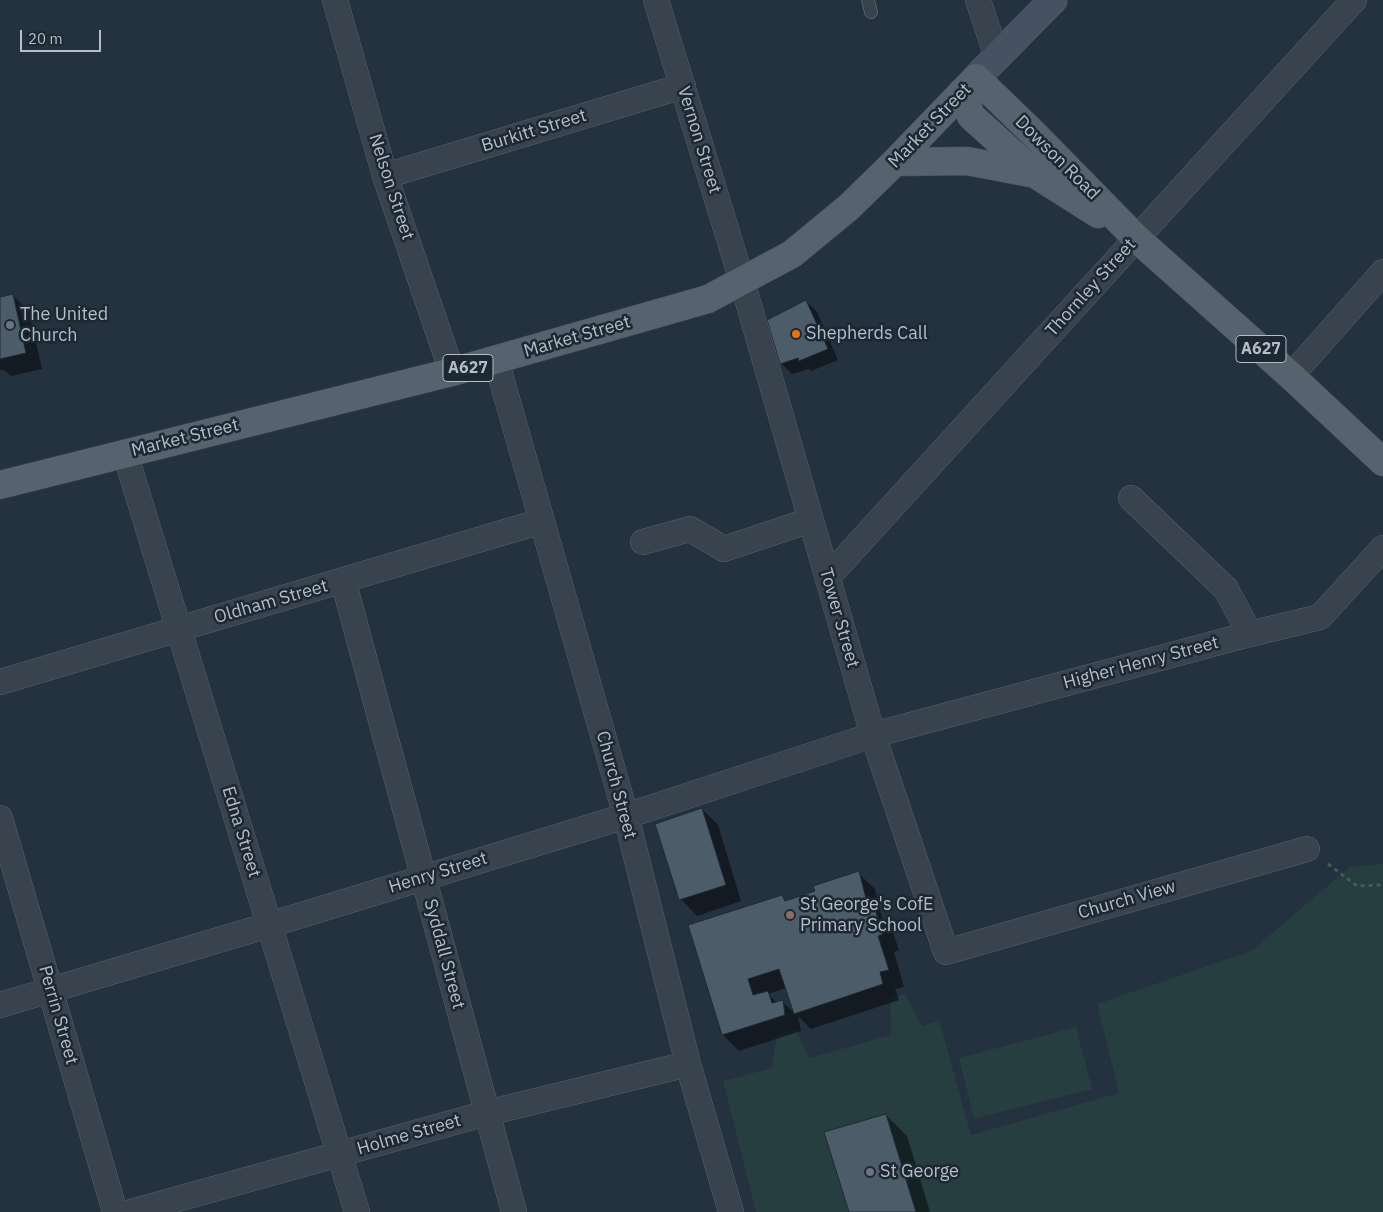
<!DOCTYPE html>
<style>
body{margin:0}
#map{position:relative;width:1383px;height:1212px;overflow:hidden;background:#24313e;font-family:"IBM Plex Sans",sans-serif}
canvas{display:block}
.scale{position:absolute;left:20px;top:30px;width:81px;height:22px;box-sizing:border-box;border:2px solid #b4bec9;border-top:0;padding-left:6px;font-size:15px;line-height:18px;white-space:nowrap;color:#b4bec9;-webkit-text-stroke:4px #1d2833;paint-order:stroke}
</style>
<div id="map">
<canvas width="1383" height="1212"></canvas>
<div class="scale">20 m</div>
</div>
<script>
const ctx = document.querySelector('canvas').getContext('2d');
ctx.lineJoin = 'round';
function fill(path, color) {
  ctx.fillStyle = color;
  ctx.fill(path, 'evenodd');
}
function shape(rows) {
  const path = new Path2D();
  for (const r of rows) {
    path.moveTo(r[0], r[1]);
    for (let i = 2; i < r.length; i += 2) path.lineTo(r[i], r[i + 1]);
  }
  return path;
}
function strokePath(path, color, width, dash) {
  ctx.strokeStyle = color;
  ctx.lineWidth = width;
  ctx.lineCap = dash ? 'butt' : 'round';
  ctx.setLineDash(dash || []);
  ctx.stroke(path);
}
function write(font, color, halo, rows, align = 'center') {
  ctx.font = font + ' "IBM Plex Sans",sans-serif';
  ctx.lineWidth = 5;
  ctx.setLineDash([]);
  ctx.textBaseline = 'middle';
  ctx.strokeStyle = halo;
  ctx.fillStyle = color;
  for (const [text, x, y, turn = 0] of rows) {
    ctx.save();
    ctx.translate(x, y);
    ctx.rotate((+turn || 0) * Math.PI / 180);
    ctx.textAlign = isNaN(turn) ? turn : align;
    if (halo) ctx.strokeText(text, 0, 0);
    ctx.fillText(text, 0, 0);
    ctx.restore();
  }
}
fill(shape([
 [1383,864,1383,1212,756,1212,723,1081,772,1068,777,1034,796,1030,809,1058,891,1035,890,998,905,994,922,1026,939,1020,971,1135,1119,1093,1097,1004,1251,951,1350,867],
 [1076,1027,1092,1089,974,1119,959,1058]
]), '#263e3f');
fill(shape([
 [13,295,29,312,42,369,11,376,4,370,0,370,0,298],
 [806,301,817,312,838,360,811,371,809,369,792,374,781,363],
 [702,809,718,825,741,901,697,916,681,899],
 [858,873,875,889,882,918,891,927,899,950,894,952,904,987,895,989,899,1000,811,1029,798,1016,801,1031,739,1051,723,1035,782,896,787,901,816,892],
 [787,988,795,1014,782,1001,777,1003,768,994],
 [886,1115,907,1136,930,1212,850,1212]
]), '#0007');
const building = shape([
 [13,294,26,353,0,359,0,297,13,294],
 [806,300,828,349,799,361,798,358,780,364,767,320,806,300],
 [702,808,726,885,679,900,655,824,702,808],
 [859,871,869,910,875,909,883,934,878,936,889,970,880,972,883,984,794,1014,779,969,748,979,753,995,768,991,772,1003,783,1000,785,1015,722,1035,688,925,782,895,785,901,815,891,813,886,859,871],
 [886,1114,916,1212,849,1212,824,1132,886,1114]
]);
fill(building, '#4d5c69');
strokePath(building, '#1f2a35', 1);
const lane = shape([
 [868,0,871,12]
]);
const street = shape([
 [335,0,385,176,452,372],
 [656,0,742,281,873,735,946,952,1307,849],
 [978,0,997,57],
 [385,176,683,86],
 [496,360,626,816,688,1064,731,1212],
 [1291,376,1383,272],
 [125,453,357,1212],
 [1131,498,1226,589,1250,634],
 [643,542,690,529,724,549,811,520],
 [828,577,1354,0],
 [343,580,514,1212],
 [0,682,542,521],
 [0,818,115,1212],
 [0,1005,269,925,626,816,873,735,1250,634,1320,617,1383,548],
 [131,1212,487,1113,688,1064]
]);
const secondary = shape([
 [976,78,1053,0]
]);
const primary = shape([
 [962,92,971,116,1034,173],
 [895,162,967,161,1035,174,1098,214],
 [0,485,452,372,708,299,792,254,849,207,895,162,976,78,1034,134,1136,238,1291,376,1383,462]
]);
strokePath(lane, '#56616c', 14);
strokePath(street, '#56616c', 26);
strokePath(secondary, '#56616c', 29);
strokePath(primary, '#414c57', 29);
strokePath(shape([
 [1328,864,1357,886,1383,885]
]), '#445b5c', 3, [4, 4]);
strokePath(lane, '#38434e', 12);
strokePath(street, '#38434e', 25);
strokePath(secondary, '#465261', 28);
strokePath(primary, '#56626e', 28);
for (const [x, y, r, color] of [
 [10,325,5,"#6b7280"],
 [796,334,5,"#e8710a"],
 [790,915,5,"#8d6e63"],
 [870,1172,5,"#6b7280"]
]) {
  const dot = new Path2D();
  dot.arc(x, y, r, 0, 2 * Math.PI);
  ctx.fillStyle = color;
  ctx.fill(dot);
  strokePath(dot, '#1d2833', 2);
}
for (const [x, y, w] of [
 [1261,349,50],
 [468,368,50]
]) {
  const box = new Path2D();
  box.roundRect(x - w / 2, y - 13.5, w, 27, 4);
  ctx.fillStyle = '#1d2833';
  ctx.fill(box);
  strokePath(box, '#b4bec9', 1);
}
write('bold 16px', '#b4bec9', null, [
 ["A627",1261,349],
 ["A627",468,368]
]);
write('18px', '#b4bec9', '#1d2833', [
 ["Market Street",930,126,-46],
 ["Burkitt Street",534,131,-17],
 ["Vernon Street",699,140,73],
 ["Dowson Road",1057,158,45],
 ["Nelson Street",391,187,72],
 ["Thornley Street",1091,288,-48],
 ["Market Street",577,337,-16],
 ["Market Street",185,438,-14],
 ["Oldham Street",271,602,-16],
 ["Tower Street",839,618,74],
 ["Higher Henry Street",1141,663,-15],
 ["Church Street",616,785,75],
 ["Edna Street",241,832,73],
 ["Henry Street",438,873,-17],
 ["Church View",1127,900,-16],
 ["Syddall Street",444,954,75],
 ["Perrin Street",58,1015,74],
 ["Holme Street",409,1135,-16]
]);
write('18px', '#b4bec9', '#1d2833', [
 ["The United",20,315],
 ["Church",20,336],
 ["Shepherds Call",806,334],
 ["St George's CofE",800,905],
 ["Primary School",800,926],
 ["St George",880,1172]
], 'left');
</script>
